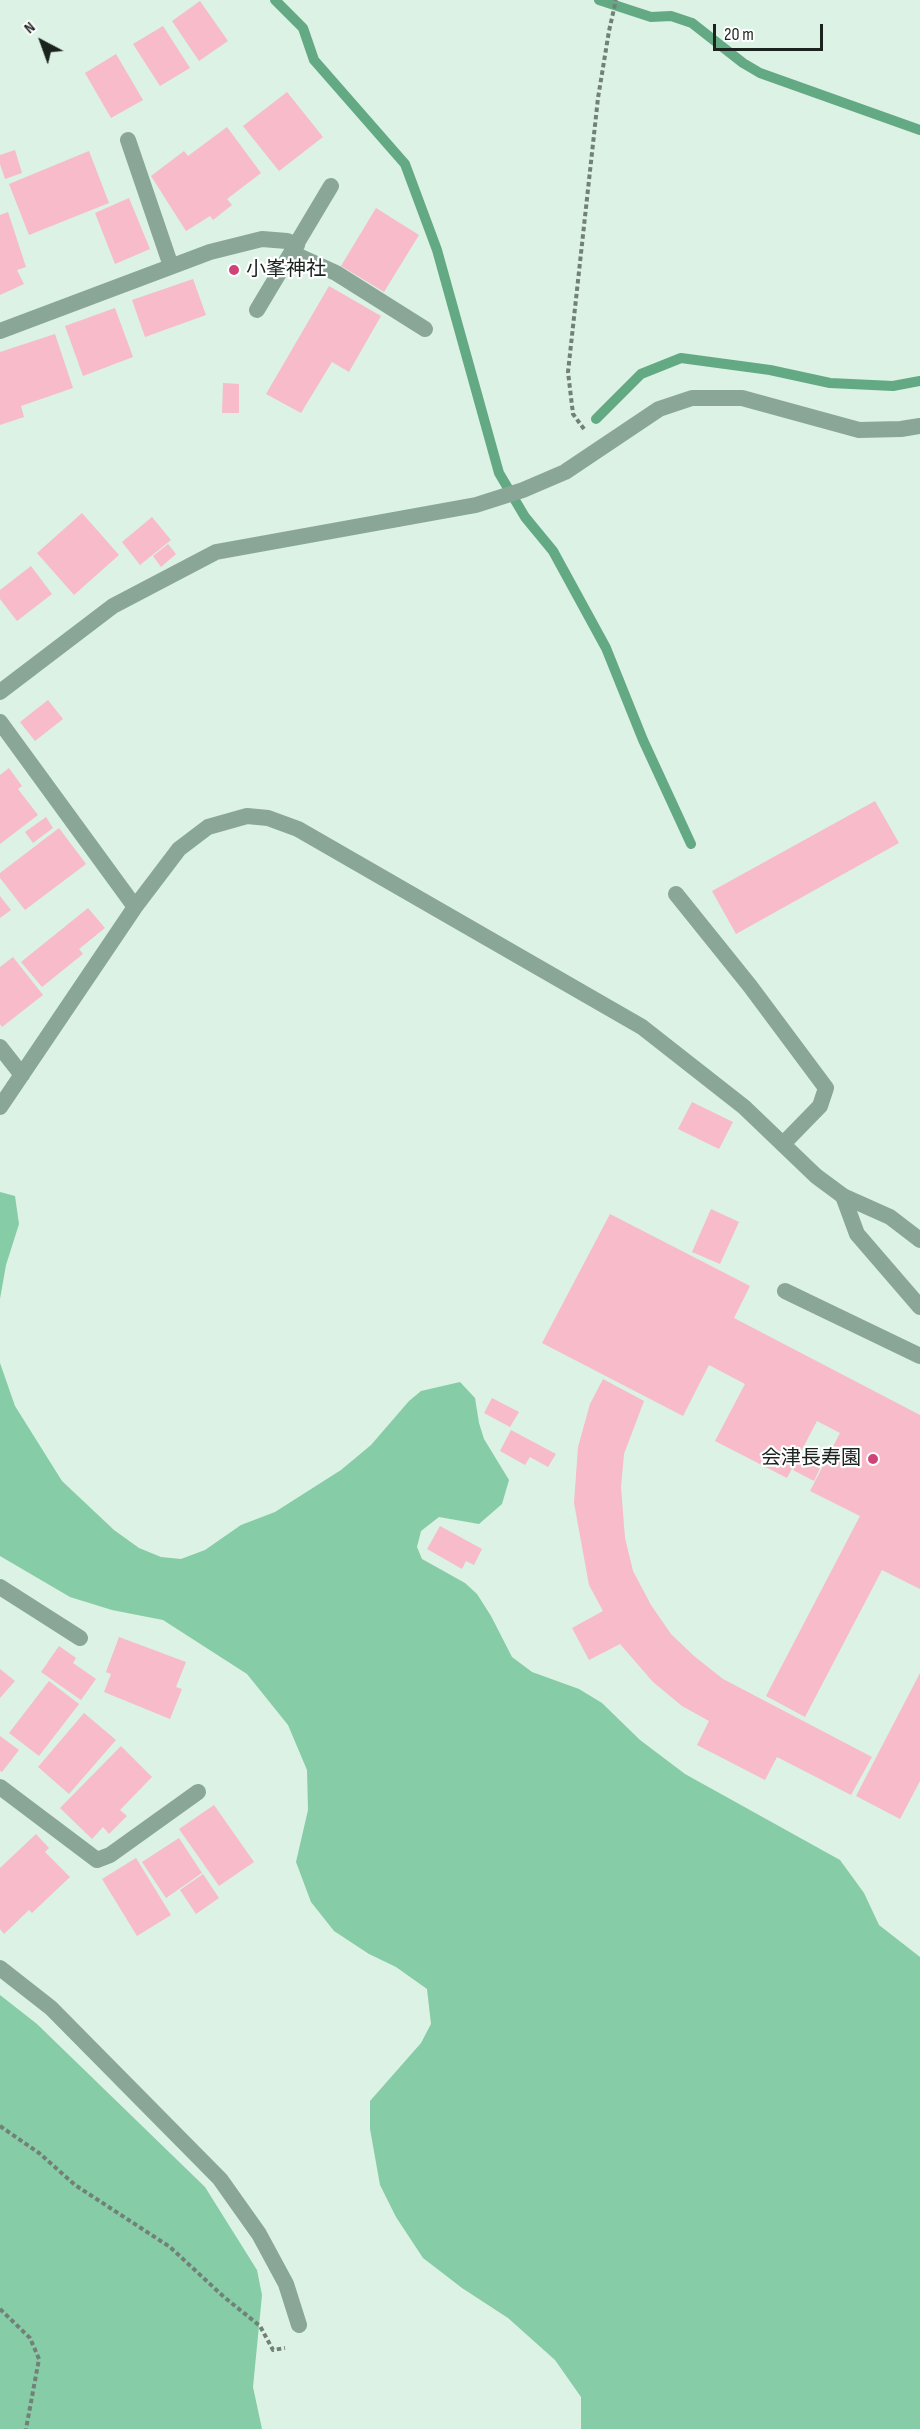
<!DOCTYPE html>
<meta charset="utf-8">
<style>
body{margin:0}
#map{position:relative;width:920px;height:2429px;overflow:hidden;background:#dbf2e4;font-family:"Sofia Sans Condensed",sans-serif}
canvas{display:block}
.north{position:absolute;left:12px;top:12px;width:60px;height:60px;-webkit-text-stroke:4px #fff;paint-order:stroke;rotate:319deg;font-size:16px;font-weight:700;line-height:24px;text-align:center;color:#1b231f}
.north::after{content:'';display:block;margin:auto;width:21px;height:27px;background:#1b231f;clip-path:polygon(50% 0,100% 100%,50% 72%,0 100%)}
.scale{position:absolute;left:713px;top:24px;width:110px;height:27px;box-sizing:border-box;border:3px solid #1b231f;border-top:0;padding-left:8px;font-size:18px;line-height:21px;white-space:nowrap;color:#1b231f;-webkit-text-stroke:4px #fff;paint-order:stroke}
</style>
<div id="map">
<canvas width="920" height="2429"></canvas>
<div class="north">N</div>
<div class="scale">20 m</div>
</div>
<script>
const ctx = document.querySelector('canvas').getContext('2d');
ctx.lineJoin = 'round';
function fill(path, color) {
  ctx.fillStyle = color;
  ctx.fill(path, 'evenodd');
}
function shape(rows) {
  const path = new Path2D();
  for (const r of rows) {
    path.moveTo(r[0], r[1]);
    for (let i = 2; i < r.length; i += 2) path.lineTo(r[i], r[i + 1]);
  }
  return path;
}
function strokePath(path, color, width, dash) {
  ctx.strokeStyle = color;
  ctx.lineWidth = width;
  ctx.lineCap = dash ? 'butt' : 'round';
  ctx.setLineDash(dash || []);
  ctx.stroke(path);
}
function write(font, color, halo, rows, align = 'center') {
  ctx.font = font + ' "Sofia Sans Condensed","Noto Sans JP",sans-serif';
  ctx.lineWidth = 4.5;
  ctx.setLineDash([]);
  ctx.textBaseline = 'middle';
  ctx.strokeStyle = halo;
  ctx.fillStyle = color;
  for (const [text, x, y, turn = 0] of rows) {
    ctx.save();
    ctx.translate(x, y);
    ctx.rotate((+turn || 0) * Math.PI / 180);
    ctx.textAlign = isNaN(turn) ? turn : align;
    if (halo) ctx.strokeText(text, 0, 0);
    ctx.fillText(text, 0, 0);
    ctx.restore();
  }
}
fill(shape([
 [0,1192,15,1196,19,1224,6,1265,0,1299],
 [0,1363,15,1406,62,1481,114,1530,139,1548,161,1557,181,1559,205,1550,241,1525,275,1512,341,1470,371,1445,409,1401,421,1391,460,1382,475,1398,479,1423,484,1439,509,1480,502,1504,479,1524,439,1517,421,1531,417,1547,422,1559,465,1583,477,1594,491,1616,512,1657,532,1672,579,1689,602,1703,640,1740,685,1774,840,1860,864,1893,879,1925,920,1957,920,2429,581,2429,581,2397,555,2360,508,2318,462,2288,423,2258,396,2217,380,2185,370,2129,370,2101,421,2043,431,2024,427,1989,396,1967,369,1954,334,1931,311,1902,296,1862,308,1810,307,1770,288,1725,247,1674,163,1620,112,1610,70,1597,0,1556],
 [0,1995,37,2024,205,2187,257,2270,262,2295,253,2387,262,2429,0,2429]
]), '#86cca6');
strokePath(shape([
 [275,0,303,28,314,60,405,164,437,250,499,473,525,517,553,551,606,648,643,740,691,844],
 [599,0,651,17,671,16,692,23,743,63,760,73,920,130],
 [596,419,641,374,681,358,770,370,830,383,893,386,920,381]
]), '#63a984', 10);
fill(shape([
 [200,1,228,41,199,61,172,21],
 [163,26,190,68,160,86,133,44],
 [116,54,143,100,111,118,85,73],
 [287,92,323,137,279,171,243,126],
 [227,127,261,173,227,199,232,205,213,220,210,216,186,231,151,176,184,151,188,156],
 [15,150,22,173,5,179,0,164,0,155],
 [89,151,109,203,29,235,9,184],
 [129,198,150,249,115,264,95,213],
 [376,208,419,235,384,292,341,266],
 [8,212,26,267,17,270,24,284,0,295,0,215],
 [193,279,206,315,145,337,132,300],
 [329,286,381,316,349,372,332,362,301,413,266,394],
 [115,308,133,357,83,376,65,326],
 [55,334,73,388,21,406,24,417,0,425,0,352],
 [223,383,239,384,239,413,222,413],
 [82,513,119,555,74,595,37,553],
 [152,517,171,540,140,565,122,542],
 [168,544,176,554,161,567,153,556],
 [31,566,52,594,17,621,0,599,0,590],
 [48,700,63,719,35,741,20,722],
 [9,768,22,786,18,789,38,815,0,844,0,775],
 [875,801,899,843,736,934,712,891],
 [46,817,53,828,33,843,25,832],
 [59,828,86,864,25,910,0,878,0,873],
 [0,896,11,910,0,918],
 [88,908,105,928,79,949,83,954,42,987,21,962],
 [13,957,43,995,2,1027,0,1024,0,967],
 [692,1102,733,1122,719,1149,678,1129],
 [711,1209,739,1222,720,1264,692,1252],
 [610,1214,750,1286,734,1318,920,1415,920,1589,882,1570,805,1717,766,1696,860,1516,810,1491,840,1433,817,1421,787,1478,715,1441,745,1384,709,1365,683,1416,542,1343],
 [603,1379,644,1401,624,1454,621,1487,625,1538,633,1571,651,1605,671,1634,694,1656,723,1679,872,1757,851,1795,777,1757,765,1780,697,1745,709,1721,682,1706,653,1682,620,1644,589,1660,572,1628,603,1611,589,1585,574,1503,578,1447,590,1404],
 [492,1398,519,1412,510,1427,484,1413],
 [511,1430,556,1454,548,1467,530,1457,525,1465,500,1451],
 [800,1455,821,1466,814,1481,793,1470],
 [440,1526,482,1549,474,1565,466,1561,462,1569,427,1549],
 [119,1637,186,1662,176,1687,182,1689,170,1719,104,1692,111,1674,106,1672],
 [59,1646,76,1658,73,1663,96,1679,81,1700,41,1672],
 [0,1669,15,1681,0,1698],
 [920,1673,920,1781,900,1819,856,1796],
 [49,1681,79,1704,39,1756,9,1733],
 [84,1713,116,1740,69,1794,38,1767],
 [0,1736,19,1750,2,1772,0,1771],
 [121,1746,152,1777,120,1810,127,1816,109,1834,103,1827,92,1839,60,1808],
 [214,1805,254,1862,219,1886,179,1829],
 [36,1834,49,1848,45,1852,70,1877,32,1913,29,1910,4,1934,0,1929,0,1868],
 [179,1838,202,1873,166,1898,142,1862],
 [136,1858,171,1915,137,1936,102,1879],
 [203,1874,219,1898,196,1914,180,1890]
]), '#f7bbca');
strokePath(shape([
 [584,429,573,414,568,372,598,98,609,31,616,0],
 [0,2126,39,2153,75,2185,170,2247,224,2297,260,2326,273,2350,285,2348],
 [0,2309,30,2338,39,2359,26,2429]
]), '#728178', 4, [4.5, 3]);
strokePath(shape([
 [292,253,336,273,425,329],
 [257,310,331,186],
 [676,894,750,986,826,1088,820,1106,783,1144],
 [843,1196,857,1234,920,1307],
 [785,1291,920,1356]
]), '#89a696', 16);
strokePath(shape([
 [128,140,171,266],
 [0,331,210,252,262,239,287,241,297,245],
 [0,692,113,606,216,552,476,505,523,490,565,472,659,409,692,398,742,398,859,430,901,429,920,426],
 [0,722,135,907],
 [0,1047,22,1075],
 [0,1107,135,907,179,849,208,827,247,816,268,818,298,829,642,1027,744,1107,816,1176,843,1196,890,1217,920,1240],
 [0,1587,80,1638],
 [0,1787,97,1860,110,1855,198,1792],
 [0,1968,51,2008,220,2179,259,2234,286,2284,299,2325]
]), '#89a696', 16);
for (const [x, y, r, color] of [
 [234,270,6,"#cf4376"],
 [873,1459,6,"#cf4376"]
]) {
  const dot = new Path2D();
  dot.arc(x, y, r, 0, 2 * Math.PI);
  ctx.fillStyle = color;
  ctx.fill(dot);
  strokePath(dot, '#fff', 2);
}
write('20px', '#1b231f', '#fff', [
 ["小峯神社",246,270],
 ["会津長寿園",861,1459,"right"]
], 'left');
</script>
